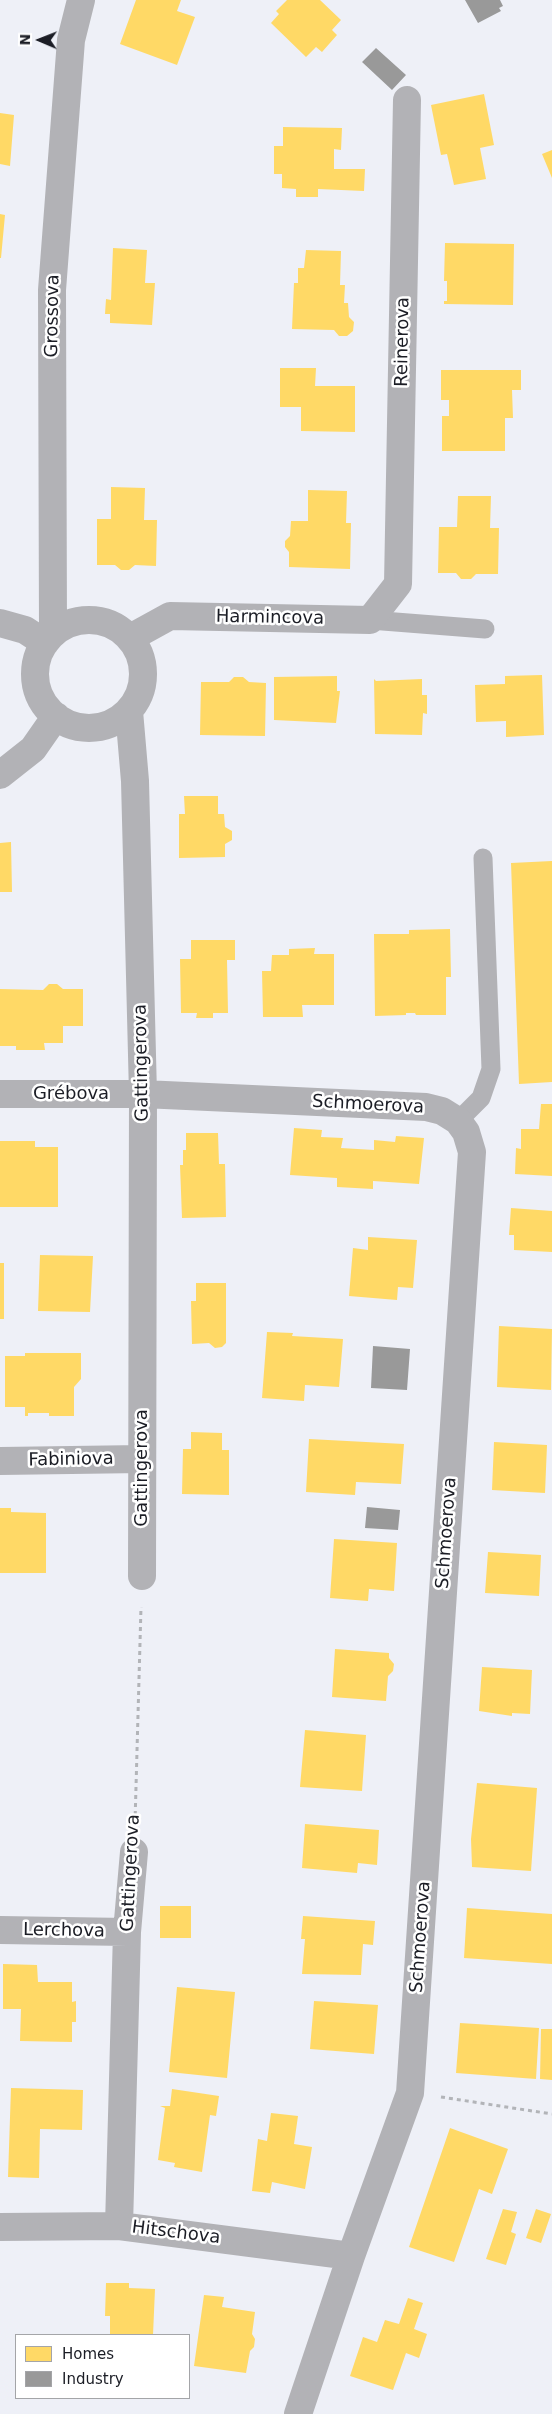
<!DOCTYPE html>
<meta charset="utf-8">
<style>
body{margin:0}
#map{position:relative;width:552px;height:2414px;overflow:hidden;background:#eef0f7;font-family:"DejaVu Sans",sans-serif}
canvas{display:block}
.legend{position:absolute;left:15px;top:2334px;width:175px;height:65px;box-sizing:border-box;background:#fff;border:1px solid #a4a5a8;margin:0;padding:6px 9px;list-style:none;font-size:15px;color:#1b1d25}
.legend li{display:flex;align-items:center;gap:10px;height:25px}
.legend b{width:25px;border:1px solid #a4a5a8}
.north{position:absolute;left:15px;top:15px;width:50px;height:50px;-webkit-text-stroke:4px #fff;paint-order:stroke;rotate:271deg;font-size:14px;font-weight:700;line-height:20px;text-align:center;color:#1b1d25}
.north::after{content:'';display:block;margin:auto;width:18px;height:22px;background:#1b1d25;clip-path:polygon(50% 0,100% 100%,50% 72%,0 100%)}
</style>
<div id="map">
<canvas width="552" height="2414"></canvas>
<ul class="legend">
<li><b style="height:14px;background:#ffd966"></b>Homes</li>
<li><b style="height:14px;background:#999"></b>Industry</li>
</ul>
<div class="north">N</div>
</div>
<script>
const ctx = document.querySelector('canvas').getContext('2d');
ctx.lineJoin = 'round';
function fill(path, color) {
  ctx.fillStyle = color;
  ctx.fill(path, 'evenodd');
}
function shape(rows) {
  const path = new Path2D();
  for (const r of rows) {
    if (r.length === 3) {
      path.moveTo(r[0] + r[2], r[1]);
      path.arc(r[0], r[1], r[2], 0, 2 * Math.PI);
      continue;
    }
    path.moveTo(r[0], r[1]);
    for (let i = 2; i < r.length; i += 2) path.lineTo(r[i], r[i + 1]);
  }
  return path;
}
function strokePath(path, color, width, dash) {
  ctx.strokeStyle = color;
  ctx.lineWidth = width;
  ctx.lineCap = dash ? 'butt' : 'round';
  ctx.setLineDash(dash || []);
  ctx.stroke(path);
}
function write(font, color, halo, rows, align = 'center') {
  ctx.font = font + ' "DejaVu Sans",sans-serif';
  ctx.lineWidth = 5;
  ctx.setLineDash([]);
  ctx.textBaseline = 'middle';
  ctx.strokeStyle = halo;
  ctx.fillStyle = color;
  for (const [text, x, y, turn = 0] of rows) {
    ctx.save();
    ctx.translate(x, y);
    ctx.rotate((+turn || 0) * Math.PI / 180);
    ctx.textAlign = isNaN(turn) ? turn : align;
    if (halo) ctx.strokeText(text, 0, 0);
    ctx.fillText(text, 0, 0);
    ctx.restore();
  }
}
fill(shape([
 [136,0,181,0,177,11,195,17,177,65,120,44],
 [287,0,320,0,341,20,332,30,337,35,322,52,316,47,306,57,271,23,279,14,276,11],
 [484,94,494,145,480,148,486,179,454,185,447,154,441,155,431,105],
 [0,113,14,115,10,166,0,164],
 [283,127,342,128,341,150,334,149,334,169,365,169,364,191,318,189,318,197,296,197,296,189,282,188,282,174,274,174,274,146,283,146],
 [552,150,552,178,542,154],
 [0,214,5,215,1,258,0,258],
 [445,243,514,244,513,305,444,304,444,301,447,301,447,281,444,281],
 [113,248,147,250,145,283,155,283,152,325,110,323,110,314,105,314,106,299,111,300],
 [306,250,341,251,340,285,345,285,344,303,348,303,349,317,354,322,353,331,347,336,339,336,334,330,292,329,294,283,298,283,298,268,304,268],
 [280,368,316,368,315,386,355,386,355,432,301,431,301,407,280,407],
 [441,370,521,370,521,390,512,390,513,418,505,418,505,451,442,451,442,416,449,416,449,400,441,400],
 [111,487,145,488,144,520,157,520,156,566,135,565,129,570,121,570,115,565,97,565,97,519,111,519],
 [308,490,347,491,346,523,351,523,350,569,289,567,289,552,285,547,285,541,290,536,291,521,308,521],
 [458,496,491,496,490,528,499,528,498,574,476,574,471,579,461,579,456,573,438,573,439,527,457,527],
 [542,675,544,735,506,737,506,721,476,722,475,685,505,684,505,676],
 [337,676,337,691,340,691,336,723,274,720,274,677],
 [234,677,243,677,249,682,266,683,265,736,200,735,201,682,229,682],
 [374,679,376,681,422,679,422,695,427,695,427,714,423,713,422,735,375,734],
 [184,796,218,796,218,814,224,814,225,827,232,831,232,840,225,844,225,857,179,858,179,814,185,814],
 [11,842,12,892,0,892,0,843],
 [552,861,552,1082,519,1084,511,863],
 [450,929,451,977,446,977,446,1015,416,1015,415,1013,406,1013,406,1015,375,1016,374,934,409,934,409,930],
 [191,940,235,940,235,960,227,960,228,1013,213,1013,213,1018,196,1018,197,1013,181,1013,180,959,191,959],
 [315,948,314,954,334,954,334,1005,302,1005,303,1017,263,1017,262,971,271,971,272,955,289,955,289,949],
 [49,984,57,984,63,989,83,989,83,1026,63,1026,63,1043,44,1043,45,1050,16,1050,16,1046,0,1046,0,989,43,990],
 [541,1104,552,1104,552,1176,515,1174,516,1148,521,1149,521,1129,539,1129],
 [294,1128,322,1130,321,1137,343,1138,341,1148,374,1150,374,1140,395,1142,396,1136,424,1138,419,1184,373,1181,373,1189,337,1187,337,1178,290,1175],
 [186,1133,218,1133,219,1164,225,1164,226,1217,182,1218,180,1165,183,1165,183,1150,186,1150],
 [0,1141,35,1141,35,1147,58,1147,58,1207,0,1207],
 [511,1208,552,1211,552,1252,514,1250,514,1235,509,1235],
 [368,1237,417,1240,413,1288,398,1287,397,1300,349,1296,353,1248,368,1250],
 [40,1255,93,1256,90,1312,38,1311],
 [0,1263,4,1263,4,1319,0,1319],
 [196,1283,226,1283,226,1343,222,1347,215,1348,209,1343,192,1344,191,1301,196,1301],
 [499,1326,552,1329,551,1390,497,1387],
 [267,1332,293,1333,292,1336,343,1339,339,1387,305,1385,304,1401,262,1398],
 [25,1353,81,1353,81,1379,74,1387,74,1416,49,1416,49,1413,28,1413,28,1416,25,1416,25,1407,5,1407,5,1356,25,1356],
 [191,1432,222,1433,222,1450,229,1450,229,1495,182,1494,183,1449,191,1449],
 [309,1439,404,1444,401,1484,356,1482,355,1495,306,1492],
 [494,1442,547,1445,545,1493,492,1490],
 [0,1508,11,1508,11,1512,46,1513,46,1573,0,1573],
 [334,1539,397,1543,394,1591,369,1589,368,1601,330,1598],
 [488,1552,541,1555,539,1596,485,1593],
 [335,1649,389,1653,389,1658,394,1664,393,1671,388,1676,386,1701,332,1697],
 [482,1667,532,1670,530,1714,512,1713,512,1716,479,1711],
 [305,1730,366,1735,362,1791,300,1787],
 [477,1783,537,1788,531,1871,472,1867,471,1839],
 [305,1824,379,1830,377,1865,358,1863,357,1873,302,1868],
 [160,1906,191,1906,191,1938,160,1938],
 [467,1908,552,1914,552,1964,464,1958],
 [303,1916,375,1921,373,1945,363,1944,361,1975,302,1974,305,1939,301,1939],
 [3,1964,37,1965,38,1982,72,1982,72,2002,76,2001,76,2022,72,2022,72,2042,20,2041,21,2009,3,2009],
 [177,1987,235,1992,227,2078,169,2072],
 [314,2001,378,2005,374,2054,310,2049],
 [460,2023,539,2028,536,2079,456,2073],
 [541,2029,552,2029,552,2080,540,2079],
 [11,2088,83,2090,82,2130,40,2129,39,2178,8,2177],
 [172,2089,219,2096,216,2116,210,2115,202,2172,174,2167,175,2163,158,2160,165,2108,160,2106,170,2106],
 [271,2113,298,2116,294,2144,312,2147,305,2189,272,2182,270,2193,252,2191,258,2139,267,2141],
 [450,2128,508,2149,492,2194,479,2189,454,2262,409,2247],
 [503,2209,517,2212,511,2232,516,2234,506,2265,486,2259],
 [536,2209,551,2214,541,2243,526,2238],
 [106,2283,129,2283,129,2288,155,2289,153,2335,110,2335,110,2316,105,2316],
 [204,2295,224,2297,222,2307,255,2312,252,2334,255,2339,254,2347,250,2351,246,2373,194,2366],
 [408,2298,423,2303,414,2329,427,2334,419,2358,406,2353,393,2390,350,2376,363,2337,377,2342,385,2320,399,2324]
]), '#ffd966');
fill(shape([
 [465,0,500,0,503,6,499,8,501,11,478,23],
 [376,48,406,75,392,90,362,62],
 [373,1346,410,1349,407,1390,371,1388],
 [367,1507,400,1510,398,1530,365,1528]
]), '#999');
strokePath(shape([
 [135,1823,141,1607],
 [441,2097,552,2114]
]), '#b2b4b8', 3, [4, 4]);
strokePath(shape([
 [370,620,485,629],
 [458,1121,481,1098,491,1069,483,858]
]), '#b2b2b6', 19);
strokePath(shape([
 [89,674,54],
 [0,623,25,630,45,643],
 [53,633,52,290,71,40,81,0],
 [130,638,170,616,370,620,398,584,407,100],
 [129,711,135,781,143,1094,142,1576],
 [0,775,33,749,56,716],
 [0,1094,143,1094,426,1107,442,1111,458,1121,466,1132,472,1152,410,2093,351,2256,298,2414],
 [0,1461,142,1459],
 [0,1930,127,1932],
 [119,2226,127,1932,134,1852],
 [0,2227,119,2226,351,2256]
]), '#b2b2b6', 28);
write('18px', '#1b1d25', '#fff', [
 ["Grossova",53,316,-89],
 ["Reinerova",403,342,-89],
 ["Harmincova",270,618,1],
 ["Gattingerova",142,1063,-91],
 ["Grébova",71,1094],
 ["Schmoerova",368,1105,3],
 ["Fabiniova",71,1460,-1],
 ["Gattingerova",142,1468,-90],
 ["Schmoerova",447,1533,-86],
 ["Gattingerova",131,1873,-87],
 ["Lerchova",64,1931,1],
 ["Schmoerova",421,1937,-86],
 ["Hitschova",176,2233,7]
]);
</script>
